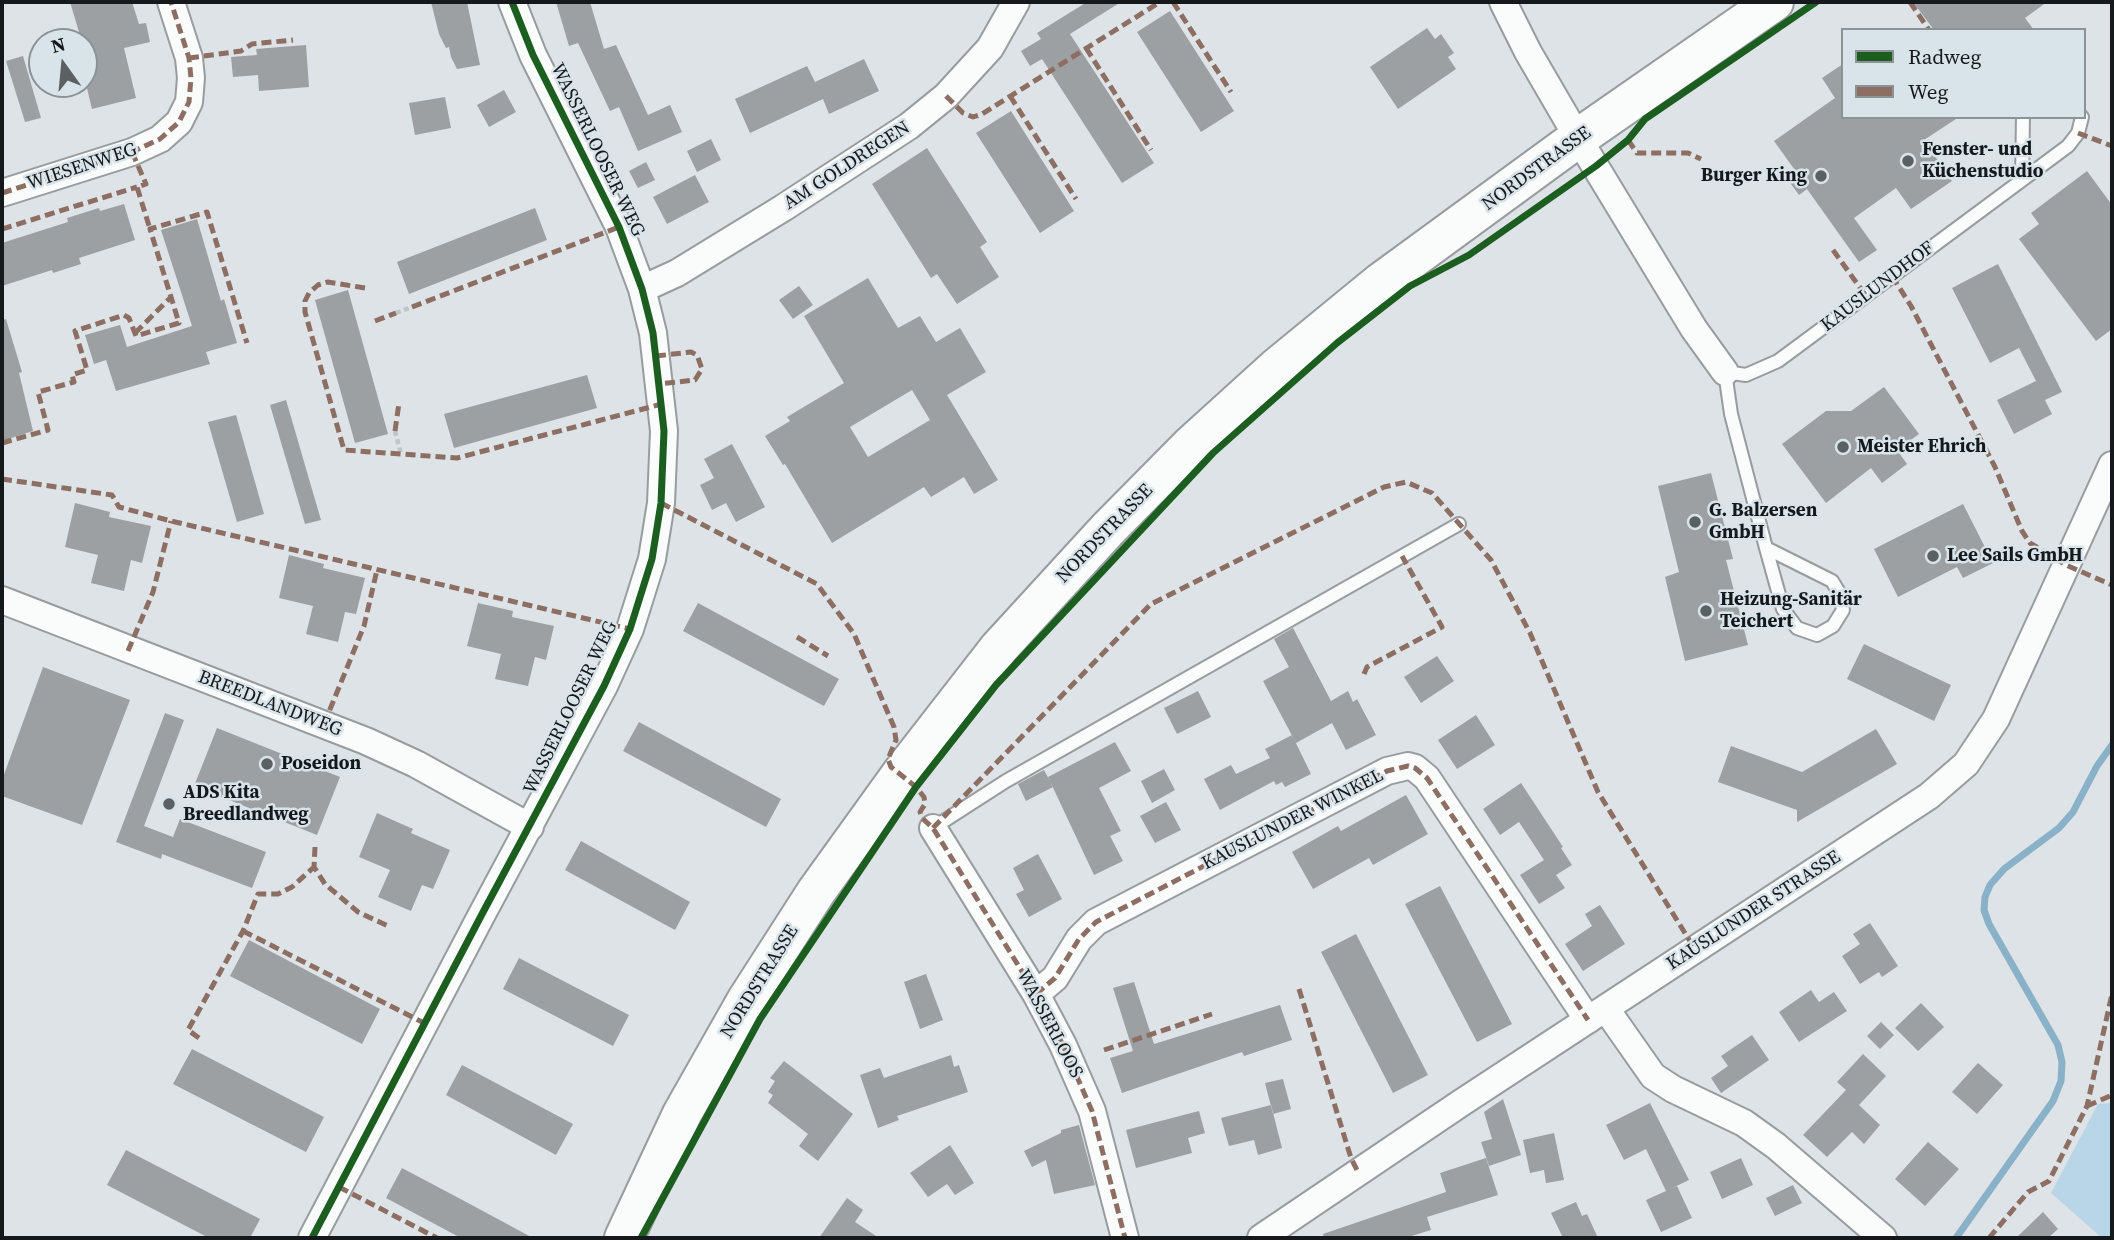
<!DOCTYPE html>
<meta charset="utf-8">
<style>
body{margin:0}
#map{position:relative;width:2114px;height:1240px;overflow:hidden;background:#dde3e6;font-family:"Source Serif 4",serif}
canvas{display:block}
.frame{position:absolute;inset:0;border:4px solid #15191b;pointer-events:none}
.legend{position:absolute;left:1841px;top:28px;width:245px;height:91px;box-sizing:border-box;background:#d9e4ea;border:2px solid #8b9397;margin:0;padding:9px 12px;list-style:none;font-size:21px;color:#15191b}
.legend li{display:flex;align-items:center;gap:14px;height:35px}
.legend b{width:35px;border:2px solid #8b9397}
.north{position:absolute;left:28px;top:28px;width:70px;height:70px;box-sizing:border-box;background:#d9e4ea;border:2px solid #8b9397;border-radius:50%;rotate:345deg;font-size:19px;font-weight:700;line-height:28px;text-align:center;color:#15191b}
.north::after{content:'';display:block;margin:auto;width:24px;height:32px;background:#5b6062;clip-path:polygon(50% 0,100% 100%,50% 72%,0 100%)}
</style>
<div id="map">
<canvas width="2114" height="1240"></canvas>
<div class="frame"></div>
<ul class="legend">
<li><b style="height:9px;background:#1b5e20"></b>Radweg</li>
<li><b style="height:9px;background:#8d6e63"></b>Weg</li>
</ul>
<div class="north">N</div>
</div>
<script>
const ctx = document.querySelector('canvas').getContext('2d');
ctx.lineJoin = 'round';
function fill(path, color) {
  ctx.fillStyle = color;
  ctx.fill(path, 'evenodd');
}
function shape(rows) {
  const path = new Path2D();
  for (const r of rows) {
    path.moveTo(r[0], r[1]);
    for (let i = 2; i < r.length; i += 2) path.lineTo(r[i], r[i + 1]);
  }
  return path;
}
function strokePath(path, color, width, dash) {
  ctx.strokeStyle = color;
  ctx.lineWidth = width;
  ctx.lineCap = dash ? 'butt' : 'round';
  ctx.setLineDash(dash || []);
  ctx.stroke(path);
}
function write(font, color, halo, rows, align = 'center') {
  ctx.font = font + ' "Source Serif 4",serif';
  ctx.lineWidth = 5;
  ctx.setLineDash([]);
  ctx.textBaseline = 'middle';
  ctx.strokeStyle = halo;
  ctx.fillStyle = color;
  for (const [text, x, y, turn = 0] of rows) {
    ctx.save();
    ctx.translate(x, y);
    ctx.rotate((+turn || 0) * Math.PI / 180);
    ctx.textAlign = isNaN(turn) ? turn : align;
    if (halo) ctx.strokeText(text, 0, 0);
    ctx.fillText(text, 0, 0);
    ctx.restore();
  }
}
fill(shape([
 [2112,1103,2112,1238,2102,1238,2051,1193,2098,1104]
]), '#b9d6e9');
strokePath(shape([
 [1956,1238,2053,1101,2061,1081,2062,1062,2058,1045,1989,924,1984,910,1985,897,1990,885,2004,869,2059,828,2073,812,2097,766,2112,745]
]), '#89b1c8', 7);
fill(shape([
 [70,2,132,2,139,24,146,23,150,42,124,48,136,98,92,109,84,76,84,42,82,42],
 [431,2,467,2,480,65,457,69,451,57,449,47,446,48,439,34],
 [556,2,590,2,604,49,616,45,648,115,670,105,682,132,638,151,619,107,610,111,578,43,569,46],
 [1087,2,1121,2,1070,34,1154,163,1122,183,1042,59,1030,66,1021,51,1041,39,1037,33],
 [1913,2,2047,2,2025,18,2034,30,1934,30],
 [1170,11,1234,111,1201,132,1137,32],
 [1427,28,1435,39,1441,34,1454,53,1448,57,1456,69,1398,109,1370,67],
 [306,45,309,87,259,91,258,75,233,77,231,57,257,55,256,49],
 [23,56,41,118,25,122,6,61],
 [864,59,879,91,829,114,823,99,750,133,735,99,807,66,815,82],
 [1843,64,1843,117,1959,117,1924,140,1952,181,1911,209,1896,188,1854,218,1877,250,1859,262,1807,189,1799,195,1788,180,1797,173,1774,141,1835,98,1822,78],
 [504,90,516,112,489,127,477,105],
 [445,97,451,128,415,135,409,103],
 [1011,111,1074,211,1040,233,976,133],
 [711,139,721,160,697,172,687,151],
 [927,148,987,242,980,247,999,277,957,304,937,274,931,278,872,184],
 [646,162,655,180,638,188,629,171],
 [2087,171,2112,205,2112,329,2096,341,2019,239,2039,224,2031,213],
 [695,175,709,202,667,224,653,197],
 [124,204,135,240,79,258,81,264,53,273,52,270,2,286,2,243,68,222,67,218,99,208,100,211],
 [535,208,547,240,409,294,397,262],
 [197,219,221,301,224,299,237,343,206,352,210,364,116,391,106,360,94,364,85,335,120,325,127,347,192,326,161,230],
 [1998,264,2062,392,2045,400,2052,414,2014,434,1997,400,2036,381,2019,348,1990,363,1952,288],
 [868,278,898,328,920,316,936,342,960,328,986,372,947,395,998,480,974,494,964,477,931,497,924,487,832,543,785,464,783,465,765,436,790,421,787,417,844,383,804,316],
 [912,390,930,420,868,457,850,427],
 [799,286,813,305,793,319,779,300],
 [348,290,388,434,355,443,315,300],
 [6,319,22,372,19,373,33,431,2,441,2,320],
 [587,375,597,408,454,448,444,414],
 [1884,387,1919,434,1897,450,1907,464,1882,483,1871,468,1826,503,1782,444,1826,411,1851,411],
 [286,400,321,520,305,524,270,405],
 [236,415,264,514,237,522,208,422],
 [732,444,765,507,736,522,726,503,712,510,700,485,714,478,704,459],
 [1711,473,1733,559,1726,560,1748,645,1685,661,1665,577,1679,572,1658,486],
 [75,503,110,512,109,517,151,526,142,563,131,560,124,591,91,583,98,555,65,547],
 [1963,504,1993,563,1963,578,1957,567,1898,597,1874,549],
 [289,555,324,564,323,568,365,578,356,614,345,612,338,642,306,634,313,606,279,598],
 [478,603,513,611,512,617,554,626,546,660,535,657,528,686,495,679,501,654,467,646],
 [698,603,839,679,824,706,683,631],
 [1293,628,1331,701,1348,691,1353,702,1357,699,1376,735,1346,750,1332,723,1296,743,1263,681,1289,667,1274,639],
 [1864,644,1951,685,1934,721,1847,679],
 [1437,656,1454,681,1421,703,1404,677],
 [43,667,130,700,82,825,2,796,2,780],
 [1198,691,1211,717,1177,734,1164,708],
 [165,713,184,720,144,826,173,837,180,819,266,852,252,888,162,854,161,859,116,842],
 [1476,715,1495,745,1457,769,1438,740],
 [639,722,781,799,766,827,623,751],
 [217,728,340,777,317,835,194,786],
 [1876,729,1897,764,1797,822,1797,810,1718,782,1731,746,1802,772],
 [1292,735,1311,774,1285,787,1282,782,1276,785,1274,781,1220,810,1204,779,1231,765,1236,774,1270,758,1265,749],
 [1115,742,1131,771,1099,788,1121,831,1110,836,1123,861,1094,875,1048,777],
 [1164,769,1175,790,1152,803,1141,781],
 [1044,770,1053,787,1026,801,1018,784],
 [1521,783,1563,847,1561,848,1572,865,1556,875,1565,888,1539,904,1520,875,1544,860,1519,822,1500,835,1483,809],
 [1406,795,1428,834,1373,865,1369,858,1313,889,1292,852,1338,826,1341,831],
 [1166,802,1181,830,1155,843,1140,816],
 [377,813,413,829,411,833,450,850,433,889,422,885,411,911,378,897,390,870,359,857],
 [581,841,690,902,675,930,565,870],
 [1038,854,1062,899,1029,917,1016,894,1024,890,1013,868],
 [1440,886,1512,1024,1477,1042,1405,904],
 [1600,905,1625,944,1583,971,1565,944,1592,926,1585,914],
 [1870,923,1898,966,1882,977,1879,972,1860,984,1842,956,1860,944,1853,934],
 [1356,934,1428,1075,1393,1093,1321,952],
 [249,940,380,1009,362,1044,230,976],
 [519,958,629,1015,613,1046,503,989],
 [926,974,943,1020,920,1029,904,982],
 [1134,982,1154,1044,1280,1005,1292,1040,1244,1056,1242,1052,1122,1093,1110,1058,1133,1051,1113,988],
 [1811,990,1819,1002,1834,992,1847,1011,1799,1042,1779,1012],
 [1921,1003,1944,1027,1918,1051,1895,1028],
 [1881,1022,1894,1035,1880,1049,1867,1036],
 [1752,1035,1769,1060,1721,1093,1711,1078,1728,1066,1721,1056],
 [192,1049,324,1117,306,1152,173,1084],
 [1863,1054,1886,1076,1859,1105,1880,1125,1864,1144,1852,1132,1827,1157,1803,1135,1846,1090,1837,1082],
 [951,1055,954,1067,959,1065,968,1092,897,1116,899,1120,878,1128,860,1075,880,1068,884,1078],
 [784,1061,853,1114,818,1161,799,1146,808,1134,768,1103,773,1095,768,1092,775,1081,770,1078],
 [1978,1063,2003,1085,1977,1114,1952,1092],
 [462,1065,573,1124,556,1155,446,1095],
 [1283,1079,1291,1109,1273,1114,1265,1083],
 [1503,1099,1521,1155,1489,1166,1481,1142,1492,1139,1484,1112],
 [1650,1103,1689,1180,1666,1191,1646,1149,1624,1160,1606,1125],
 [1271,1105,1282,1148,1258,1155,1254,1140,1229,1146,1221,1118],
 [1199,1111,1205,1133,1188,1138,1192,1153,1136,1168,1126,1130],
 [1079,1125,1095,1185,1054,1194,1046,1160,1032,1167,1024,1151,1061,1133,1061,1130],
 [1554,1133,1564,1180,1546,1183,1544,1170,1530,1173,1523,1140],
 [1928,1142,1959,1169,1925,1206,1895,1179],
 [950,1145,974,1183,955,1195,947,1184,928,1197,910,1173],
 [126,1150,260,1219,250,1238,209,1238,107,1185],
 [1486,1158,1498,1195,1427,1217,1431,1230,1405,1238,1324,1238,1323,1234,1446,1192,1440,1173],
 [1741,1158,1753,1185,1722,1199,1710,1172],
 [402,1168,468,1203,533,1238,461,1238,386,1198],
 [1793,1185,1802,1203,1775,1216,1766,1198],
 [1677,1186,1692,1218,1661,1232,1646,1200],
 [847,1198,863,1210,855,1222,879,1238,819,1238],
 [1576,1202,1582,1216,1587,1214,1598,1238,1563,1238,1551,1213],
 [2043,1212,2058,1229,2048,1238,2016,1238]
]), '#9ca0a2');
const service = shape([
 [2022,179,2023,117],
 [1766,548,1832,581,1840,594,1843,610,1833,626,1817,635,1797,628,1783,609,1766,548,1731,414,1725,372,1746,375,1778,361,2068,146,2078,133,2082,117],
 [933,828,1006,781,1459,524]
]);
const minor = shape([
 [1503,2,1528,52,1578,138,1694,329,1725,372],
 [2,193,132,152,160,139,179,122,189,102,191,78,189,58,171,2],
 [642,289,677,273,783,208,909,126,946,96,990,48,1016,2],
 [2,600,366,741,416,764,530,827],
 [933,828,1036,994,1063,1045,1092,1111,1125,1238],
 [1036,994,1055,978,1079,939,1096,922,1387,771,1408,766,1415,768,1427,778,1588,1020],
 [1606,1009,1653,1076,1673,1089,1744,1123,1776,1146,1883,1238],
 [312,1238,481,916,604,686,630,629,652,559,661,503,664,431,653,333,642,289,619,227,533,55,512,2],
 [1261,1238,1461,1103,1929,796,1966,764,1996,719,2112,465]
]);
const primary = shape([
 [624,1238,682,1114,746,1001,816,892,901,774,999,648,1108,529,1191,445,1276,368,1381,282,1578,138,1774,2]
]);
strokePath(service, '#989c9e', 16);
strokePath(minor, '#989c9e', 30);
strokePath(primary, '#989c9e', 42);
strokePath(shape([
 [396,313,412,307],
 [395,431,401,454]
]), '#c1c3c4', 4.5, [5, 3.5]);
strokePath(service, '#fafbfb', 12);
strokePath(minor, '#fafbfb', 26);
strokePath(primary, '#fafbfb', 38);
strokePath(shape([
 [1173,2,1231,92],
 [1910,2,1929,30],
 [1086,48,1151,150],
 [189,58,241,51,252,44,293,40],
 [946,96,963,113,973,117,982,114,1160,2],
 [1010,96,1076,199],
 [2078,133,2112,146],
 [1628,140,1637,153,1688,153,1701,159],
 [132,152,146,184,137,187,150,229],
 [2,193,132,152,160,139,179,122,189,102,191,78,189,58,171,2],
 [2,229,137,187],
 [1833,250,1866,296],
 [1892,276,1911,306,1995,467,2022,531,2030,543,2066,565,2112,585],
 [365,288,328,282,318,285,309,293,305,301,305,312,344,450,457,458,662,404],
 [412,307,619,227],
 [375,321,396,313],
 [135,333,171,297],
 [656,356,691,352,697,355,702,369,695,380,659,384],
 [395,431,399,403],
 [2,443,48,430,38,392,74,382,72,375,87,370,75,331,124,315,129,318,136,336,179,323,150,229,207,212,247,343],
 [2,479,112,495,119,507,171,521,630,629],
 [661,503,817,584,854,634,894,727,896,740,888,759,891,767,916,787,924,797,925,804,920,812,922,818,933,828,1036,994,1063,1045,1092,1111,1125,1238],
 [797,637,828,656],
 [128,651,153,592,171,521],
 [1364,674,1367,667,1442,627,1402,556],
 [324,724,364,626,377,570],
 [933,828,1151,604,1384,487,1406,482,1432,493,1491,560,1530,633,1598,792,1696,951],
 [315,847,314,867,325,884,358,912,388,926],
 [243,931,424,1023],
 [1299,989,1351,1158,1358,1172],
 [1036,994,1055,978,1079,939,1096,922,1387,771,1408,766,1415,768,1427,778,1588,1020],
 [199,1038,188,1030,243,931,258,894,278,894,292,887,314,867],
 [1104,1050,1212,1014],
 [2087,1106,2112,1095],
 [339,1187,437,1238],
 [1989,1238,2028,1192,2049,1181,2087,1106,2112,994]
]), '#8d6e63', 5, [10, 5]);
strokePath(shape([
 [312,1238,481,916,604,686,630,629,652,559,661,503,664,431,653,333,642,289,619,227,533,55,512,2],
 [641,1238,760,1019,916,787,996,685,1213,453,1337,343,1410,286,1469,255,1596,166,1628,140,1645,119,1816,2]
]), '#1b5e20', 7);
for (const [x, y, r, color] of [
 [1908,161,7,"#5b6062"],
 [1821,176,7,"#5b6062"],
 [1843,447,7,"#5b6062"],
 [1695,522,7,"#5b6062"],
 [1933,556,7,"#5b6062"],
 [1706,611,7,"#5b6062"],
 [267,764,7,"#5b6062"],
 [169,804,7,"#5b6062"]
]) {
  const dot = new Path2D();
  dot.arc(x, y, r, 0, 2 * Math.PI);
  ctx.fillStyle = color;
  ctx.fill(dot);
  strokePath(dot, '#d9e4ea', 2.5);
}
write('19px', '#15191b', '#d9e4ea', [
 ["WASSERLOOSER WEG",597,150,64],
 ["AM GOLDREGEN",847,166,-33],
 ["WIESENWEG",82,167,-18],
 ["NORDSTRASSE",1537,169,-36],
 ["KAUSLUNDHOF",1878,287,-37],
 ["NORDSTRASSE",1105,534,-46],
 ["BREEDLANDWEG",270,704,21],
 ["WASSERLOOSER WEG",571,708,-64],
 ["KAUSLUNDER WINKEL",1293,820,-27],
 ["KAUSLUNDER STRASSE",1754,911,-33],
 ["NORDSTRASSE",760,982,-58],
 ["WASSERLOOS",1049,1024,62]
]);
write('bold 19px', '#15191b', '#d9e4ea', [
 ["Fenster- und",1922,150],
 ["Küchenstudio",1922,172],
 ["Burger King",1807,176,"right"],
 ["Meister Ehrich",1857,447],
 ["G. Balzersen",1709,511],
 ["GmbH",1709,533],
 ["Lee Sails GmbH",1947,556],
 ["Heizung-Sanitär",1720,600],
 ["Teichert",1720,622],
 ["Poseidon",281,764],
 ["ADS Kita",183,793],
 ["Breedlandweg",183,815]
], 'left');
</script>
